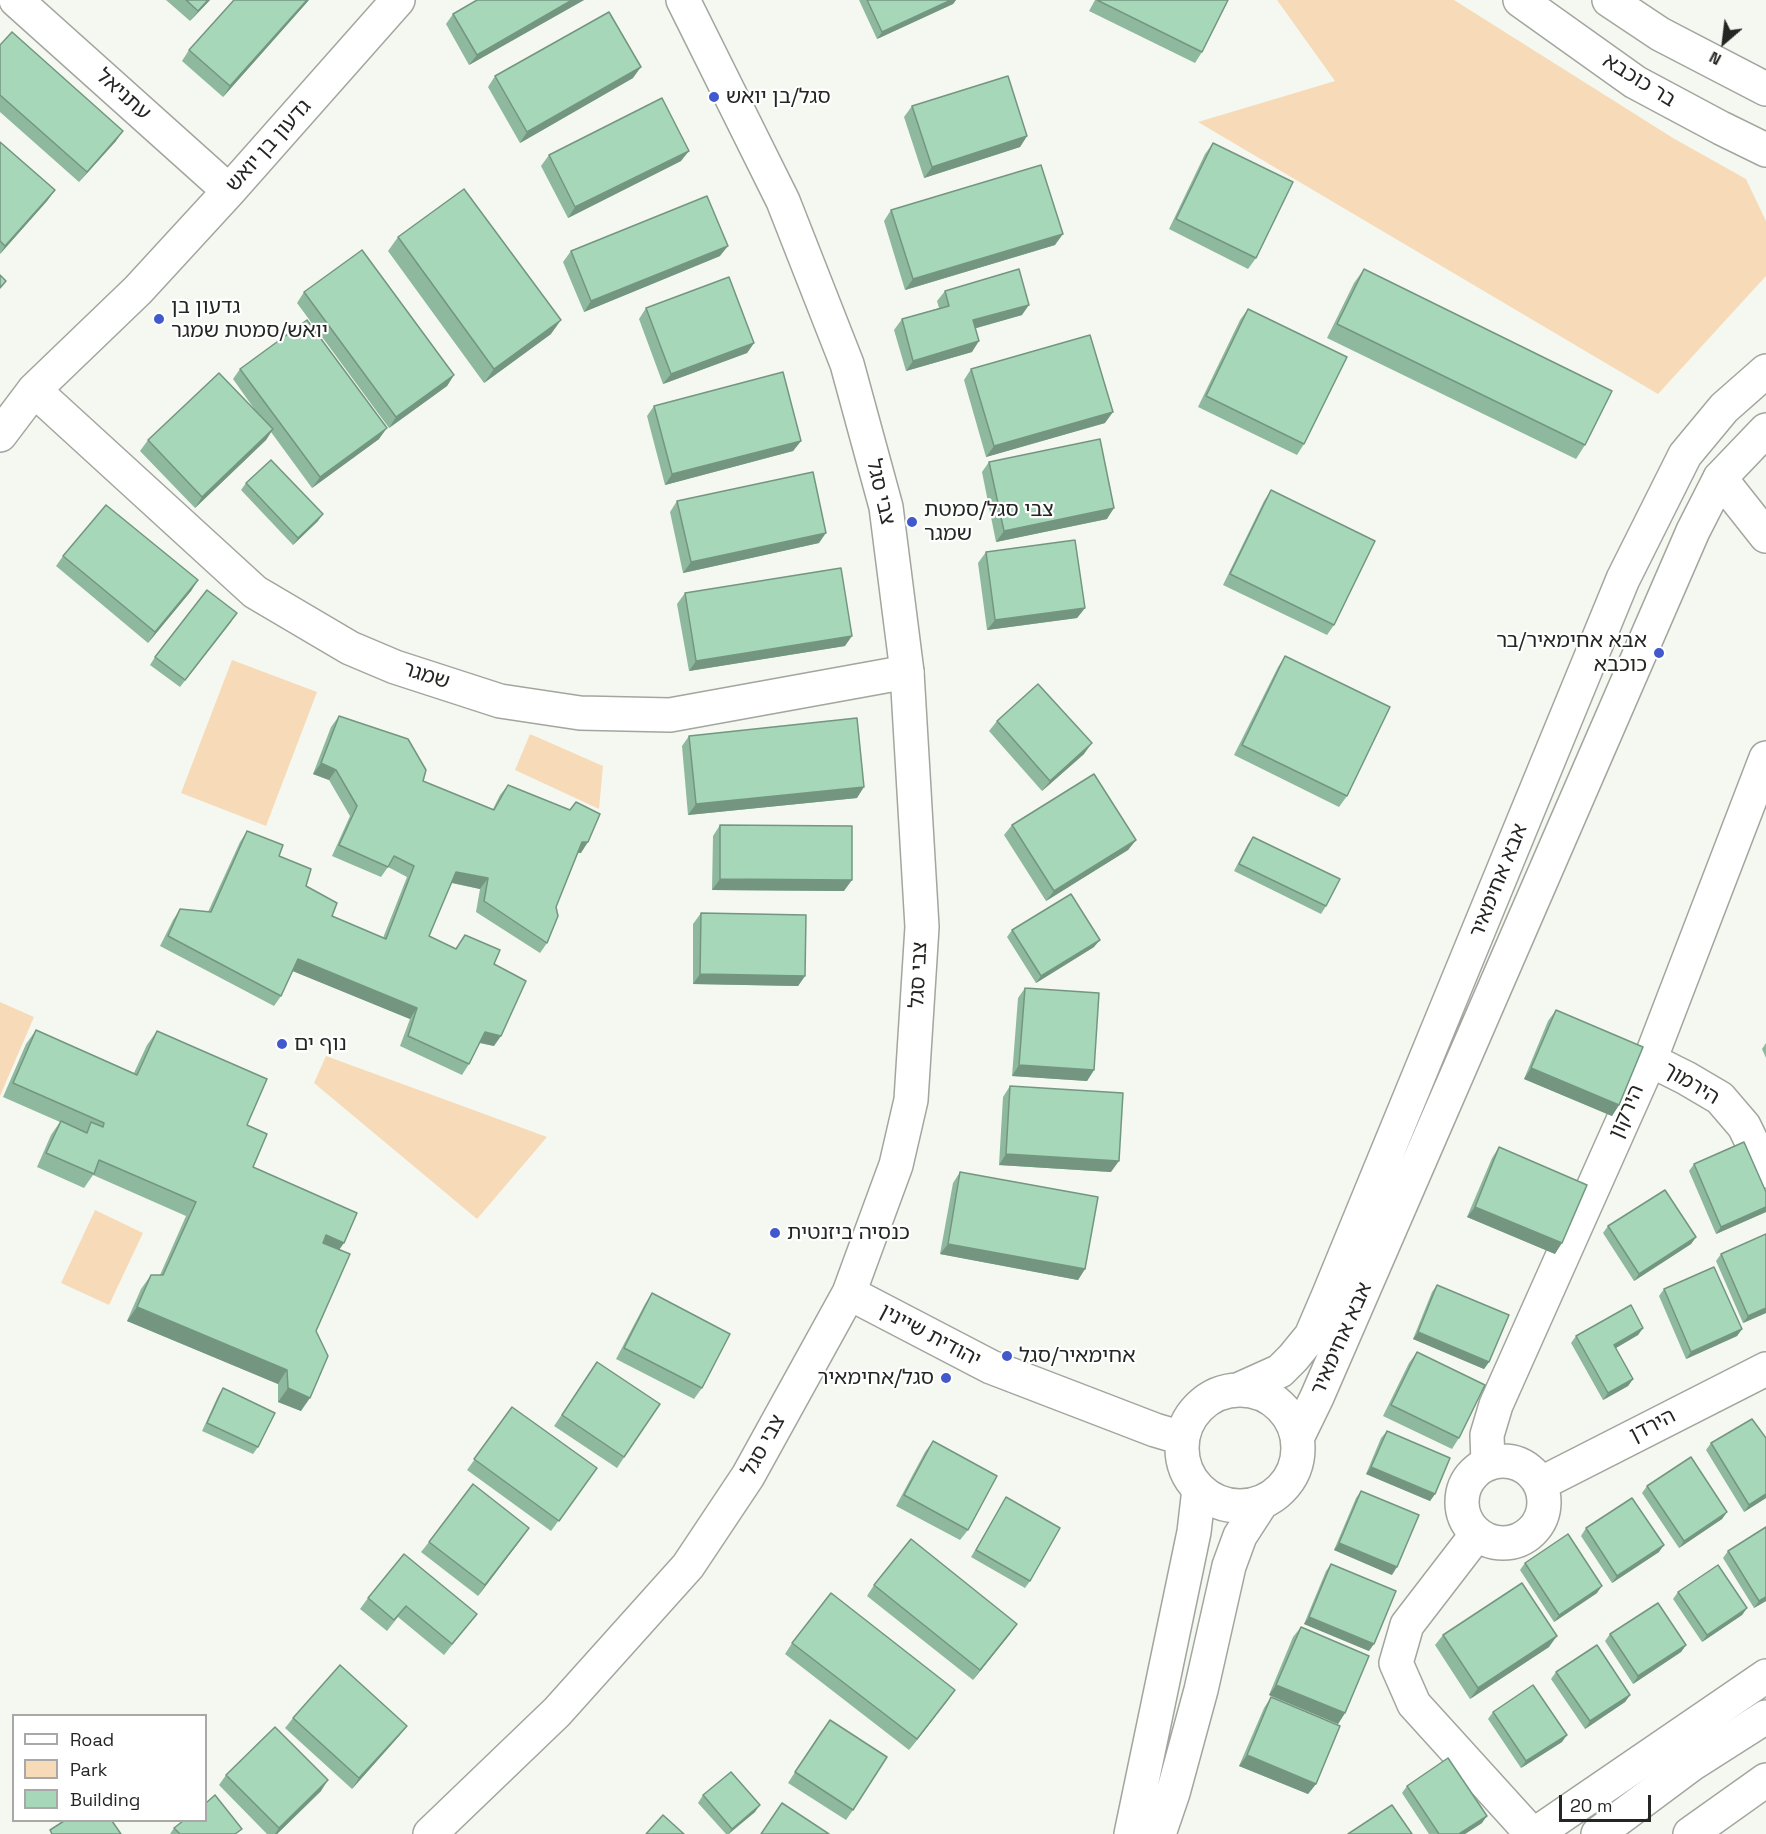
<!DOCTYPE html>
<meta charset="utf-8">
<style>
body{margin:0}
#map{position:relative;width:1766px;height:1834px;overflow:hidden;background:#f4f8f0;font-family:"Space Grotesk",sans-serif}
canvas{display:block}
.legend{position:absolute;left:12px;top:1714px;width:195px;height:108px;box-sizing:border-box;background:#fff;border:2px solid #a7a8a7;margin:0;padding:8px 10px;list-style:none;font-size:18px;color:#242623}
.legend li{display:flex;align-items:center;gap:12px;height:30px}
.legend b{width:30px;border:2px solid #a7a8a7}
.north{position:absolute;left:1694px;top:12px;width:60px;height:60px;-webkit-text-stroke:4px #fff;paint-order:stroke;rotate:208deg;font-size:16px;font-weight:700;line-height:24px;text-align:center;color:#242623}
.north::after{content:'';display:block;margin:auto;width:21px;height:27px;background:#242623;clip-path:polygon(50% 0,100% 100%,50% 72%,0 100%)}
.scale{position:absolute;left:1559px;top:1795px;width:92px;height:27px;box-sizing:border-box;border:3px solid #242623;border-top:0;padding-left:8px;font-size:18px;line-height:21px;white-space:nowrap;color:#242623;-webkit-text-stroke:4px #fff;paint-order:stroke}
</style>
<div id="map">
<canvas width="1766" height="1834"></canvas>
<ul class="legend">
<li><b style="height:8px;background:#fff"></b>Road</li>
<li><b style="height:16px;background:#f7dbb8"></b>Park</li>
<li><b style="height:16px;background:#a5d7b8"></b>Building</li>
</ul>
<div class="north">N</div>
<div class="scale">20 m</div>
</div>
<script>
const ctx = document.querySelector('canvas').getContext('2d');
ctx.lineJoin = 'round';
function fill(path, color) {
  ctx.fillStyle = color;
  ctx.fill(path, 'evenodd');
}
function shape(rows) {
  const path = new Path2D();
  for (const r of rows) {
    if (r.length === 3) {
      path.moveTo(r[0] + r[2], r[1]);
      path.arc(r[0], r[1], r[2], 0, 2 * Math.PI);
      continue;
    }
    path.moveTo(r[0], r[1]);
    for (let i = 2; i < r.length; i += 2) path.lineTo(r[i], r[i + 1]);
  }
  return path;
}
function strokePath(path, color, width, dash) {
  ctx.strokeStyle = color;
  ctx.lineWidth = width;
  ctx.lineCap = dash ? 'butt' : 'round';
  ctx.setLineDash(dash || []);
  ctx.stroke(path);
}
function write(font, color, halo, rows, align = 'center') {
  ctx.font = font + ' "Space Grotesk","Noto Sans Hebrew",sans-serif';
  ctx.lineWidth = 4.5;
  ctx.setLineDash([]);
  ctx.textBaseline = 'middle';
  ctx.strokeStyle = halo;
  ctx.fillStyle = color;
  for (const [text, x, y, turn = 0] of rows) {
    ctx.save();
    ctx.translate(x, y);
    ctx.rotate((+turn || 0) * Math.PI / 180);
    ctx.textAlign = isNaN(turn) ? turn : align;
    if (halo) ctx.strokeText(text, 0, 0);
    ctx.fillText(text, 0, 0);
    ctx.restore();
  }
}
fill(shape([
 [1277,0,1454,0,1673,138,1746,179,1766,221,1766,276,1658,394,1198,122,1335,81],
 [232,660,317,692,266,826,181,793],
 [530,734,603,766,599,809,515,770],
 [0,1002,34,1017,0,1096],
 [326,1056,547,1137,477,1219,314,1083],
 [95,1210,143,1233,109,1305,61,1283]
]), '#f7dbb8');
const street = shape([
 [16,0,229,191],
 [34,390,255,592,350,648,395,667,500,701,580,713,670,715,907,672],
 [0,435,34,390,138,290,229,191,398,0],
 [1720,478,1766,536],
 [1650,1060,1686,1078,1720,1098,1744,1126,1766,1171],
 [1503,1502,41],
 [1488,1464,1487,1435,1496,1405,1650,1060,1766,758],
 [1540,1484,1766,1369],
 [1477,1534,1407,1625,1396,1663,1414,1704,1532,1834],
 [1535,1834,1766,1676]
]);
const secondary = shape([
 [1520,0,1635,82,1721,128,1766,150],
 [1609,0,1660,34,1766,89],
 [849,1293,991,1367,1155,1430,1182,1438],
 [1240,1389,1280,1371,1293,1358,1311,1336,1329,1294,1623,579,1685,455,1724,408,1766,371],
 [1240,1448,58],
 [1298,1436,1317,1397,1693,531,1720,478,1766,430],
 [430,1834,557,1712,688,1566,748,1476,849,1293,896,1165,911,1100,922,927,907,672,886,507,847,364,783,201,683,0],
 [1131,1834,1194,1532,1199,1489],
 [1159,1834,1173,1793,1201,1690,1229,1566,1240,1536,1262,1502],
 [1598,1834,1692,1764,1766,1717],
 [1690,1834,1766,1780]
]);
strokePath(street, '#a2a69e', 36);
strokePath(secondary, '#a2a69e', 36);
strokePath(street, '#fff', 33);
strokePath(secondary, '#fff', 33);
fill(shape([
 [166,0,210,0,190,21],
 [309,0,223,97,182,61,189,50],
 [477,0,584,0,469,65,446,24,453,14],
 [859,0,956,0,953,4,877,39],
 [1095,0,1228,0,1202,52,1195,63,1089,11],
 [0,45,116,141,79,182,0,112],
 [495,76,633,78,520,143,488,87],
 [912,106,1027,136,1020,147,924,178,904,117],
 [0,142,55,190,47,201,0,254],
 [1213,143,1256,258,1248,269,1169,229,1205,154],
 [549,155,681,161,568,218,541,166],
 [891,210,1055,245,905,290,884,221],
 [398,237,551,334,484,383,388,251],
 [571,251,720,256,584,312,563,262],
 [1364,269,1585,445,1576,459,1327,338,1354,283],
 [945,291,1022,315,976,328,972,352,906,371,894,330,902,319,939,308,937,301],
 [304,292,454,375,447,386,389,428,297,303],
 [646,308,754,343,747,353,663,384,639,319],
 [1248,309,1304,444,1297,455,1198,407,1240,320],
 [240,369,379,439,312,488,271,432,266,440,195,508,140,451,148,440,255,410,233,379],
 [971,369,1105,423,986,457,964,380],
 [654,406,801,441,793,451,665,485,647,416],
 [989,462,1107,519,996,542,982,472],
 [246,483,318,521,293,545,241,490],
 [1271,490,1334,625,1327,635,1223,585,1264,501],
 [677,501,819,543,683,573,670,512],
 [986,552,1085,608,1077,618,987,630,978,563],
 [63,556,198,580,191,591,148,643,56,566],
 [685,593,845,646,689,671,677,604],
 [232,621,180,687,150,665,155,657],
 [1285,656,1347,796,1339,807,1234,755,1278,667],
 [339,716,423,781,493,809,500,795,508,785,581,853,578,853,556,907,547,943,540,953,476,912,480,889,451,883,429,936,455,949,494,964,494,1046,479,1043,469,1064,462,1075,400,1046,410,1019,293,971,281,996,274,1006,160,946,173,920,180,909,208,912,240,842,247,831,279,856,332,916,383,938,407,877,388,867,381,877,332,856,350,816,329,780,313,774,331,727],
 [997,721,1084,754,1042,791,989,731],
 [689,736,857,798,688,815,682,746],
 [720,825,844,891,712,890,713,836],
 [1012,825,1136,840,1128,850,1046,901,1004,835],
 [1253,837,1326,906,1321,914,1234,871,1248,844],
 [701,913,805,976,798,986,693,984,693,924],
 [1012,930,1094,947,1036,983,1007,937],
 [1025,988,1094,1070,1087,1081,1012,1076,1018,998],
 [1556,1010,1619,1105,1612,1116,1524,1079,1548,1021],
 [36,1030,134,1073,147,1045,157,1031,247,1125,253,1167,339,1250,316,1331,301,1411,278,1402,278,1384,127,1321,141,1289,151,1275,160,1275,186,1216,93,1175,84,1188,37,1167,51,1135,60,1122,3,1097,26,1044],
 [1766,1043,1766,1058,1762,1049],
 [1010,1086,1111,1172,999,1165,1003,1097],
 [1499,1147,1555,1254,1467,1217,1492,1158],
 [1694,1164,1766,1192,1766,1212,1716,1234,1689,1171],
 [960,1172,1085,1269,1078,1280,940,1254,953,1183],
 [1608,1226,1696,1237,1691,1244,1634,1281,1603,1233],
 [1721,1254,1766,1313,1743,1323,1716,1261],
 [1437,1285,1489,1362,1484,1369,1413,1339,1432,1292],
 [1664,1289,1742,1329,1737,1336,1686,1359,1659,1296],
 [652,1293,702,1388,694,1399,616,1359,645,1304],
 [1643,1328,1638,1335,1616,1348,1633,1379,1628,1386,1603,1400,1571,1343,1576,1336],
 [1417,1352,1459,1438,1452,1449,1383,1416,1409,1363],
 [597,1362,660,1404,617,1468,554,1426],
 [223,1388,258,1447,253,1454,202,1431,218,1396],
 [512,1407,597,1468,551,1531,467,1470],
 [1387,1431,1435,1494,1430,1501,1366,1474,1381,1438],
 [1766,1438,1766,1498,1744,1512,1706,1450,1711,1443],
 [933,1441,968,1530,960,1540,896,1506,925,1452],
 [1647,1486,1727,1512,1722,1519,1679,1548,1642,1493],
 [1361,1491,1392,1575,1334,1550,1356,1498],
 [1006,1497,1030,1581,1025,1588,971,1557],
 [1586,1528,1659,1552,1612,1583,1581,1536],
 [522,1538,478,1596,421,1552,429,1542],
 [1728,1551,1766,1601,1754,1608,1723,1558],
 [1525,1563,1597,1593,1554,1622,1520,1570],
 [1331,1564,1369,1651,1304,1624,1326,1571],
 [874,1585,1010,1634,973,1680,867,1596],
 [1678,1592,1747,1608,1742,1615,1702,1642,1673,1599],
 [368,1598,477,1614,469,1624,444,1655,398,1617,387,1631,360,1609],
 [1301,1627,1345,1713,1338,1724,1269,1695,1293,1637],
 [1610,1634,1686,1645,1681,1652,1633,1684,1605,1641],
 [1443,1635,1549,1647,1470,1699,1435,1645],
 [792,1643,948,1700,909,1750,785,1654],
 [1556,1672,1630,1695,1625,1702,1585,1729,1551,1679],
 [1271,1697,1316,1784,1308,1794,1239,1766,1264,1708],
 [1493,1712,1562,1742,1521,1768,1488,1719],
 [293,1718,407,1726,399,1736,352,1789,285,1728],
 [822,1730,853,1810,846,1820,788,1783],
 [226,1775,321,1791,277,1834,267,1834,219,1785],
 [1407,1786,1482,1823,1465,1834,1429,1834,1402,1793],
 [703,1795,755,1812,729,1834,726,1834,698,1803],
 [174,1828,238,1834,170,1834]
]), '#8eb99e');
fill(shape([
 [208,0,210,0,190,21,198,11],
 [307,0,309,0,223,97,230,86],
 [572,0,584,0,469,65,477,55],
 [951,0,956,0,953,4,877,39,882,32],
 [641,67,633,78,520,143,527,132],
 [123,131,116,141,79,182,87,172],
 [1027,136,1020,147,924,178,932,167],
 [689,151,681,161,568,218,575,207],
 [55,190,47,201,0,254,5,246],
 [1063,234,1055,245,905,290,913,279],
 [728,246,720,256,584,312,591,301],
 [1029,305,1022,315,966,331,973,320],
 [561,320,551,334,484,383,494,369],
 [979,341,972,352,906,371,913,361],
 [754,343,747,353,663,384,671,374],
 [454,375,447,386,389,428,396,417],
 [1113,412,1105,423,986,457,994,446],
 [387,428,379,439,312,488,320,477],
 [273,429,266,440,195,508,202,497],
 [801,441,793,451,665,485,672,474],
 [1114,508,1107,519,996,542,1004,531],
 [323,514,318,521,293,545,298,538],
 [826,533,819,543,683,573,691,562],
 [198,580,191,591,148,643,155,632],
 [1085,608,1077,618,987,630,995,620],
 [852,636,845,646,689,671,696,661],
 [1092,743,1084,754,1042,791,1050,781],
 [321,763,336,770,329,780,313,774],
 [864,787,857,798,688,815,696,804],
 [1136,840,1128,850,1046,901,1054,891],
 [582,842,588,842,581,853,575,853],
 [456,872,488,878,480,889,449,882],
 [720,879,852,880,844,891,712,890],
 [1100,940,1094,947,1036,983,1041,976],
 [298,959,417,1008,410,1019,290,970],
 [700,974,805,976,798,986,693,984],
 [485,1032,501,1036,494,1046,477,1042],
 [1019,1065,1094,1070,1087,1081,1012,1076],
 [1531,1068,1619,1105,1612,1116,1524,1079],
 [1006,1154,1119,1161,1111,1172,999,1165],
 [1475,1207,1562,1243,1555,1254,1467,1217],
 [1766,1207,1766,1212,1716,1234,1721,1227],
 [326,1235,344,1243,334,1257,316,1249],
 [1696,1237,1691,1244,1634,1281,1639,1274],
 [948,1244,1085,1269,1078,1280,940,1254],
 [137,1307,287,1370,278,1384,127,1321],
 [1766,1308,1766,1313,1743,1323,1748,1316],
 [1643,1328,1638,1335,1609,1352,1614,1345],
 [1742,1329,1737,1336,1686,1359,1691,1352],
 [1418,1332,1489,1362,1484,1369,1413,1339],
 [1633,1379,1628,1386,1603,1400,1608,1393],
 [288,1388,310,1398,301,1411,278,1402],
 [1371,1467,1435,1494,1430,1501,1366,1474],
 [1766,1494,1766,1498,1744,1512,1749,1505],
 [1727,1512,1722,1519,1679,1548,1684,1541],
 [529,1528,522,1538,478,1596,485,1585],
 [1339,1543,1397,1567,1392,1575,1334,1550],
 [1664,1545,1659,1552,1612,1583,1617,1576],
 [1602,1586,1597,1593,1554,1622,1559,1615],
 [1766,1597,1766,1601,1754,1608,1759,1601],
 [1747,1608,1742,1615,1702,1642,1707,1635],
 [1309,1617,1374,1644,1369,1651,1304,1624],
 [1017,1624,1010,1634,973,1680,980,1670],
 [1557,1636,1549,1647,1470,1699,1478,1688],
 [1686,1645,1681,1652,1633,1684,1638,1676],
 [1276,1685,1345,1713,1338,1724,1269,1695],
 [955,1690,948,1700,909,1750,917,1739],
 [1630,1695,1625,1702,1585,1729,1590,1721],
 [407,1726,399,1736,352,1789,359,1778],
 [1567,1735,1562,1742,1521,1768,1526,1761],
 [1247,1755,1316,1784,1308,1794,1239,1766],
 [328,1780,321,1791,277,1834,275,1834,279,1828],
 [760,1805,755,1812,728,1834,732,1829],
 [1487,1816,1482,1823,1465,1834,1459,1834]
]), '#749681');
const building = shape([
 [186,0,208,0,198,11,186,0],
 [234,0,307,0,230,86,189,50,234,0],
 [477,0,572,0,477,55,453,14,477,0],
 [867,0,951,0,882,32,867,0],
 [1097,0,1228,0,1202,52,1097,0],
 [609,12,641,67,527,132,495,76,609,12],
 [12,32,123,131,87,172,0,95,0,45,12,32],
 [1008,76,1027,136,932,167,912,106,1008,76],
 [662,98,689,151,575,207,549,155,662,98],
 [0,142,55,190,5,246,0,241,0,142],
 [1213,143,1293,182,1256,258,1176,219,1213,143],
 [1041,165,1063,234,913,279,891,210,1041,165],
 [464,189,561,320,494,369,398,237,464,189],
 [707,196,728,246,591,301,571,251,707,196],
 [362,250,454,375,396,417,304,292,362,250],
 [1019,269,1029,305,973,320,979,341,913,361,902,319,949,306,945,291,1019,269],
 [1364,269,1612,391,1585,445,1337,324,1364,269],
 [0,275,6,281,0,288,0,275],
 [729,277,754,343,671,374,646,308,729,277],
 [1248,309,1347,357,1304,444,1206,396,1248,309],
 [307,320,387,428,320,477,240,369,307,320],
 [1090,335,1113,412,994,446,971,369,1090,335],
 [783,372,801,441,672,474,654,406,783,372],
 [219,373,273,429,202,497,148,440,219,373],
 [1100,439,1114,508,1004,531,989,462,1100,439],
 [271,460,323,514,298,538,246,483,271,460],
 [813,472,826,533,691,562,677,501,813,472],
 [1271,490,1375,541,1334,625,1230,574,1271,490],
 [106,505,198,580,155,632,63,556,106,505],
 [1075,540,1085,608,995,620,986,552,1075,540],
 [841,568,852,636,696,661,685,593,841,568],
 [207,590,237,613,185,680,155,657,207,590],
 [1285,656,1390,707,1347,796,1242,745,1285,656],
 [1038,684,1092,743,1050,781,997,721,1038,684],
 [339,716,408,739,426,770,423,781,494,810,508,785,570,810,576,802,600,814,588,842,582,842,556,907,558,916,547,943,484,901,488,878,456,872,429,936,456,949,465,935,500,950,494,964,526,981,501,1036,485,1032,469,1064,408,1036,417,1008,298,959,281,996,168,936,180,909,211,912,247,831,283,845,279,856,311,869,306,886,337,903,332,916,386,939,414,866,394,856,388,867,339,845,357,806,336,770,321,763,339,716],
 [857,718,864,787,696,804,689,736,857,718],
 [1094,774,1136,840,1054,891,1012,825,1094,774],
 [720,825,852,826,852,880,720,879,720,825],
 [1253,837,1340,879,1326,906,1239,864,1253,837],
 [1071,894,1100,940,1041,976,1012,930,1071,894],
 [701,913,806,915,805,976,700,974,701,913],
 [1025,988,1099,993,1094,1070,1019,1065,1025,988],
 [1556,1010,1643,1047,1619,1105,1531,1068,1556,1010],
 [36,1030,137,1075,157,1031,267,1079,247,1125,267,1134,253,1167,357,1213,344,1243,326,1235,323,1243,350,1254,316,1331,328,1356,310,1398,288,1388,287,1370,137,1307,151,1275,163,1275,196,1202,99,1160,94,1174,46,1153,61,1121,87,1133,91,1122,103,1127,104,1123,13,1083,36,1030],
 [1010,1086,1123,1093,1119,1161,1006,1154,1010,1086],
 [1744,1142,1766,1192,1766,1207,1721,1227,1694,1164,1744,1142],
 [1499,1147,1587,1185,1562,1243,1475,1207,1499,1147],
 [960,1172,1098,1197,1085,1269,948,1244,960,1172],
 [1665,1190,1696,1237,1639,1274,1608,1226,1665,1190],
 [1766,1234,1766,1308,1748,1316,1721,1254,1766,1234],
 [1714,1267,1742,1329,1691,1352,1664,1289,1714,1267],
 [1437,1285,1509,1315,1489,1362,1418,1332,1437,1285],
 [652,1293,730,1334,702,1388,624,1348,652,1293],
 [1631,1305,1643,1328,1614,1345,1633,1379,1608,1393,1576,1336,1631,1305],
 [1417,1352,1485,1385,1459,1438,1391,1405,1417,1352],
 [597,1362,660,1404,624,1457,562,1415,597,1362],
 [223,1388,275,1413,258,1447,207,1423,223,1388],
 [512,1407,597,1468,559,1521,474,1459,512,1407],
 [1752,1419,1766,1438,1766,1494,1749,1505,1711,1443,1752,1419],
 [1387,1431,1450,1458,1435,1494,1371,1467,1387,1431],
 [933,1441,997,1476,968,1530,904,1495,933,1441],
 [1691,1457,1727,1512,1684,1541,1647,1486,1691,1457],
 [473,1484,529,1528,485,1585,429,1542,473,1484],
 [1361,1491,1419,1515,1397,1567,1339,1543,1361,1491],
 [1006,1497,1060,1528,1030,1581,976,1550,1006,1497],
 [1632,1498,1664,1545,1617,1576,1586,1528,1632,1498],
 [1766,1527,1766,1597,1759,1601,1728,1551,1766,1527],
 [1568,1534,1602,1586,1559,1615,1525,1563,1568,1534],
 [911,1539,1017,1624,980,1670,874,1585,911,1539],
 [404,1554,477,1614,452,1644,406,1606,394,1620,368,1598,404,1554],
 [1331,1564,1396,1591,1374,1644,1309,1617,1331,1564],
 [1718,1565,1747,1608,1707,1635,1678,1592,1718,1565],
 [1522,1583,1557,1636,1478,1688,1443,1635,1522,1583],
 [831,1593,955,1690,917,1739,792,1643,831,1593],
 [1658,1603,1686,1645,1638,1676,1610,1634,1658,1603],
 [1301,1627,1369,1656,1345,1713,1276,1685,1301,1627],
 [1597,1645,1630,1695,1590,1721,1556,1672,1597,1645],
 [340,1665,407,1726,359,1778,293,1718,340,1665],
 [1533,1685,1567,1735,1526,1761,1493,1712,1533,1685],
 [1271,1697,1340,1726,1316,1784,1247,1755,1271,1697],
 [830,1720,887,1757,853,1810,795,1772,830,1720],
 [275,1727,328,1780,279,1828,226,1775,275,1727],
 [1448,1758,1487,1816,1459,1834,1439,1834,1407,1786,1448,1758],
 [731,1772,760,1805,732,1829,703,1795,731,1772],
 [215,1795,242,1829,235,1834,180,1834,174,1828,183,1821,206,1821,206,1803,215,1795],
 [782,1803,829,1834,761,1834,782,1803],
 [1392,1805,1412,1834,1348,1834,1392,1805],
 [663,1815,684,1834,646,1834,663,1815],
 [64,1821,112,1821,121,1834,52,1834,50,1830,64,1821]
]);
fill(building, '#a5d7b8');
strokePath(building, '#749681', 1.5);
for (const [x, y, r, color] of [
 [714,97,6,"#4159cd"],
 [159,319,6,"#4159cd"],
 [912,522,6,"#4159cd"],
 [1659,653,6,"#4159cd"],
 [282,1044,6,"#4159cd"],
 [775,1233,6,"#4159cd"],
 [1007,1356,6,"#4159cd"],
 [946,1378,6,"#4159cd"]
]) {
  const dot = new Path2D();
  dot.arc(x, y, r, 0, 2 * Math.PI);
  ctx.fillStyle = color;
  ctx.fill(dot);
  strokePath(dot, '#fff', 2);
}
write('21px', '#242623', '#fff', [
 ["בר כוכבא",1639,81,32],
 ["עתניאל",123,95,42],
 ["גדעון בן יואש",269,146,-48],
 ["צבי סגל",880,492,77],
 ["שמגר",426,676,18],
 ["אבא אחימאיר",1499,881,-68],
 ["צבי סגל",919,975,-87],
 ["הירמוך",1691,1084,31],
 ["הירקון",1627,1112,-66],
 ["יהודית שיינין",930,1336,28],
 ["אבא אחימאיר",1342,1339,-66],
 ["הירדן",1653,1426,-27],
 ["צבי סגל",764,1446,-61]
]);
write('21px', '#242623', '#fff', [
 ["סגל/בן יואש",726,97],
 ["גדעון בן",171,307],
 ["יואש/סמטת שמגר",171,331],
 ["צבי סגל/סמטת",924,510],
 ["שמגר",924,534],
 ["אבא אחימאיר/בר",1647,641,"right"],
 ["כוכבא",1647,665,"right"],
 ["נוף ים",294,1044],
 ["כנסיה ביזנטית",787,1233],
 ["אחימאיר/סגל",1019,1356],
 ["סגל/אחימאיר",934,1378,"right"]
], 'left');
</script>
